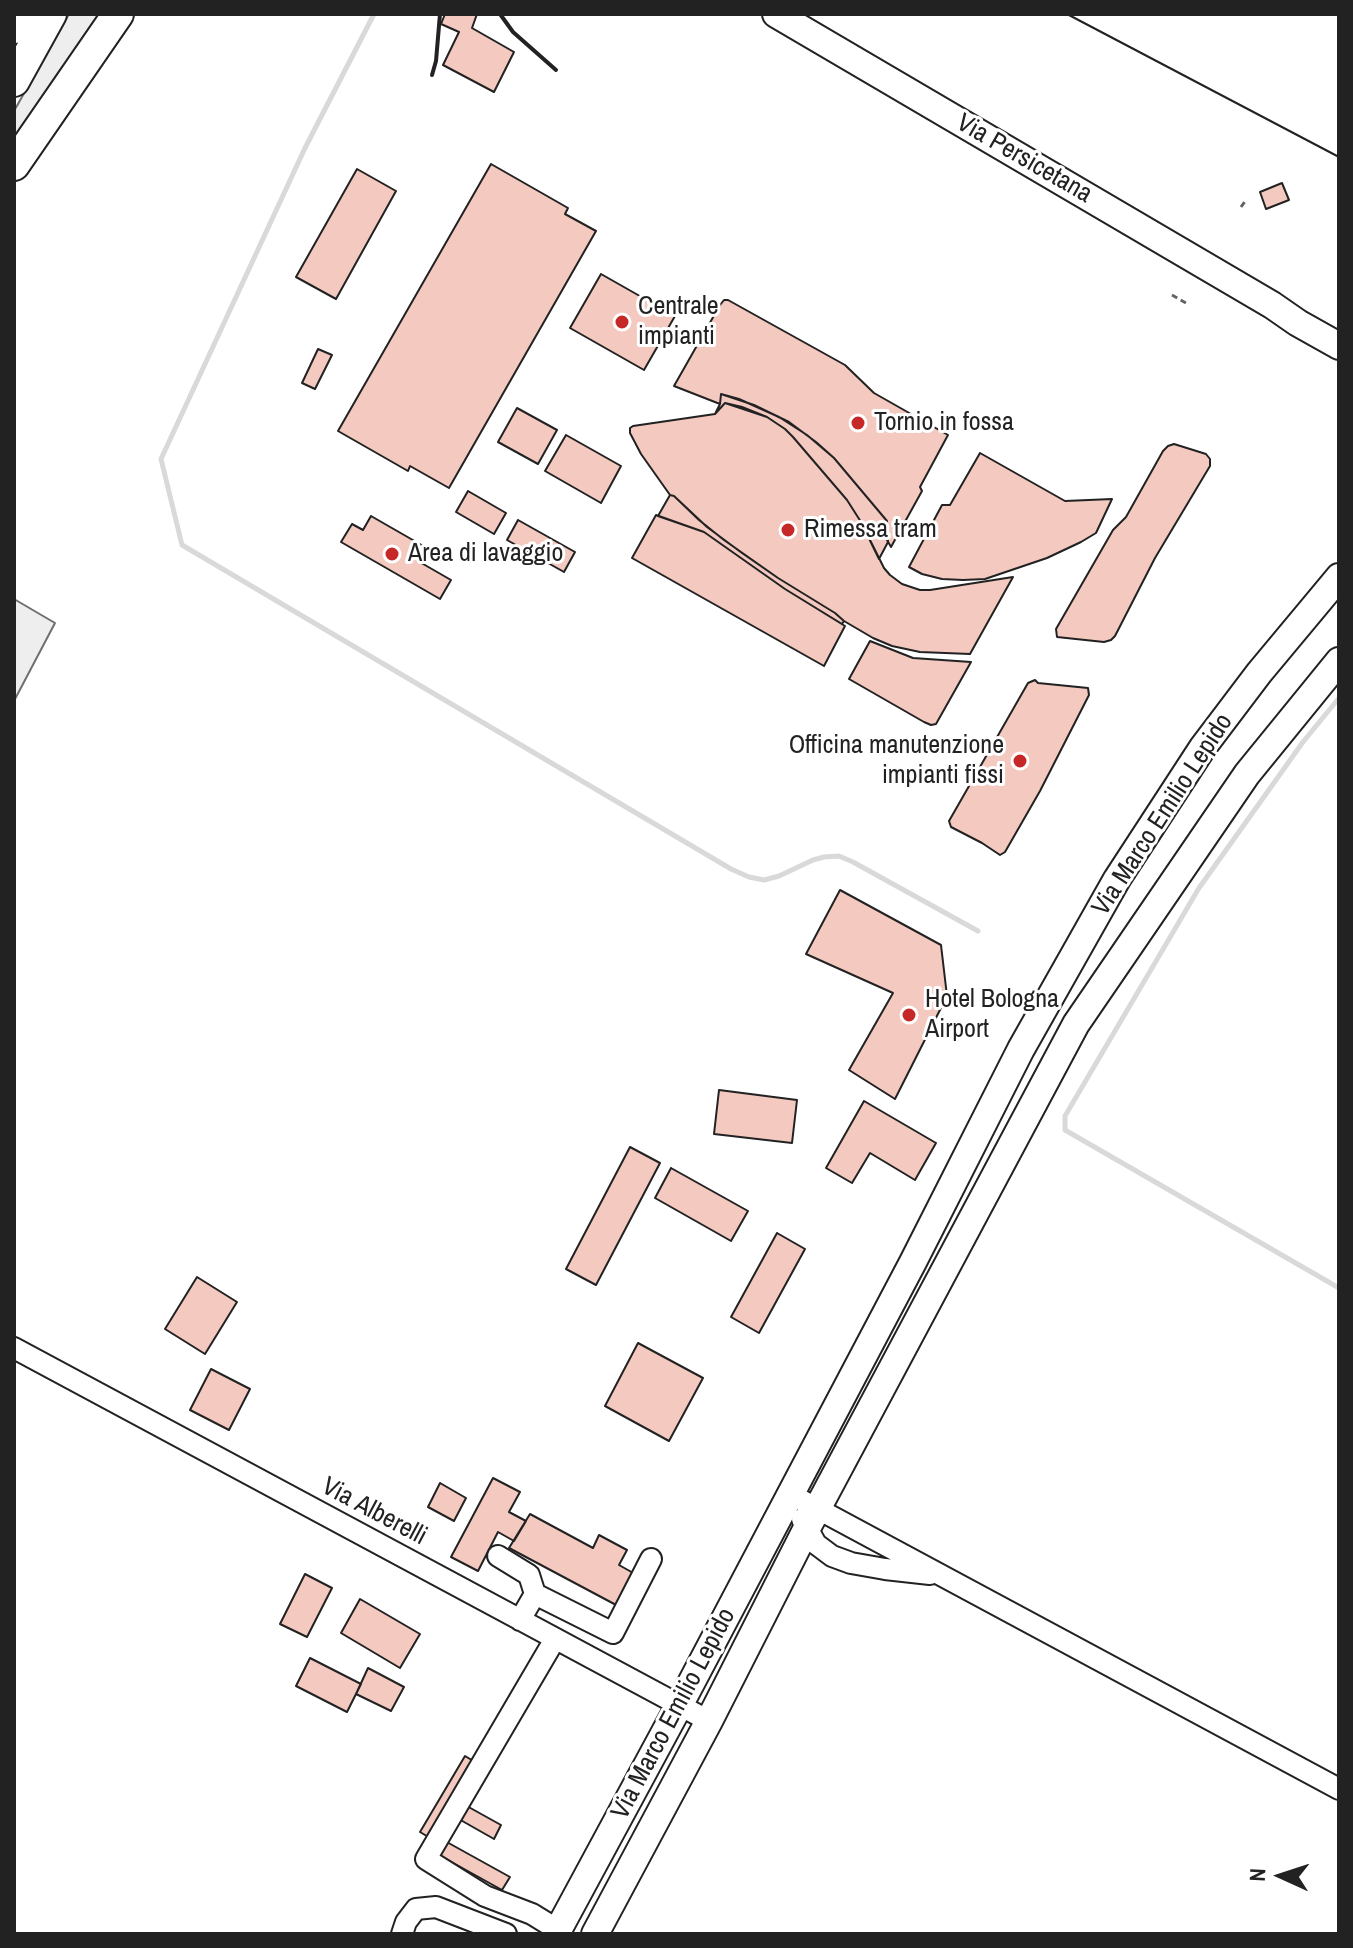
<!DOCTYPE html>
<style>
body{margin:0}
#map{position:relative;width:1353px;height:1948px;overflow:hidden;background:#fff;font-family:"Archivo Narrow",sans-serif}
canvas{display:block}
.frame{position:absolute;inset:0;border:16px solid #222;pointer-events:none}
.north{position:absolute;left:1241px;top:1836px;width:80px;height:80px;-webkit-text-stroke:6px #fff;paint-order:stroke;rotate:273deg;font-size:22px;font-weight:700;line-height:32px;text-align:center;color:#222}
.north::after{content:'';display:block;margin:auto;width:28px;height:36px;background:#222;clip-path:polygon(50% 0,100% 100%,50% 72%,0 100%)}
</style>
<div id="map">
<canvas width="1353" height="1948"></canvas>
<div class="frame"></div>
<div class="north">N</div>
</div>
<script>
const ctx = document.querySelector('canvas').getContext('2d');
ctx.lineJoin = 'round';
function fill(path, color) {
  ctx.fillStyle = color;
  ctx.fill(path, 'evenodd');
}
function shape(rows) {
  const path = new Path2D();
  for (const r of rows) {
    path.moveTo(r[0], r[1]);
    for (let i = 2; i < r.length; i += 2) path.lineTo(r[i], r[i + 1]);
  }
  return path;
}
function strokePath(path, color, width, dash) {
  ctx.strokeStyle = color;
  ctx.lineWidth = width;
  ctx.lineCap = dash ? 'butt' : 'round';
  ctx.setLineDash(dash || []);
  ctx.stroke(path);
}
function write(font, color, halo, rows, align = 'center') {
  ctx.font = font + ' "Archivo Narrow",sans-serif';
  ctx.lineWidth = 6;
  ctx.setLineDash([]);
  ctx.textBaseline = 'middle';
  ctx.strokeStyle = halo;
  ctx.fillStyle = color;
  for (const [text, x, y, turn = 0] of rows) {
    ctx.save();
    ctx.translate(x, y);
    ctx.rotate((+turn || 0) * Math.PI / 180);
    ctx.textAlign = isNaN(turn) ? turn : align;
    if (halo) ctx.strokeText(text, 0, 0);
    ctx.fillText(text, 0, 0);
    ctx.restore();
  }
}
const green = shape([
 [69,14,102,14,14,144,14,111,69,14],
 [14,599,55,623,14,701,14,599]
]);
fill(green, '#eee');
strokePath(green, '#6f6f6f', 2);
strokePath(shape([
 [374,14,305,148,161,459,182,545,731,869,749,877,764,880,779,876,813,860,824,857,839,856,853,862,978,931],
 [1339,698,1303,742,1199,888,1065,1116,1065,1130,1339,1288]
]), '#d9d9d9', 5);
const building = shape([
 [445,14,477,14,472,28,514,52,494,92,443,65,459,32,441,24,445,14],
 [491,164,568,208,565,214,596,231,449,488,410,466,408,471,338,431,491,164],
 [357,169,396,191,336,299,296,277,357,169],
 [1282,183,1289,200,1266,209,1260,192,1282,183],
 [601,274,675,316,644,370,570,328,601,274],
 [728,300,845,365,874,393,948,435,920,487,922,491,891,547,887,540,887,521,834,458,807,435,779,417,739,399,721,394,720,404,674,386,720,305,724,300,728,300],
 [318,349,332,355,315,389,302,383,318,349],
 [721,394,754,405,789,422,816,442,834,458,887,521,888,542,879,559,861,522,847,500,793,437,785,429,767,417,742,407,725,403,715,414,720,404,721,394],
 [725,403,767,417,785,429,793,437,847,500,861,522,884,568,890,575,902,584,920,590,930,590,1013,577,970,654,920,652,892,646,873,638,844,621,835,613,778,578,742,553,707,527,674,496,670,495,641,454,630,433,630,428,633,426,715,414,725,403],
 [517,408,557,430,538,464,498,442,517,408],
 [566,435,621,466,601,503,545,471,566,435],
 [1174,444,1206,454,1210,459,1210,466,1155,558,1115,636,1111,640,1104,642,1057,637,1056,629,1113,530,1126,517,1163,451,1168,446,1174,444],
 [980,453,1065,501,1112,499,1096,533,1081,542,1047,558,985,579,963,580,942,579,922,574,909,567,942,505,950,505,980,453],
 [468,491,506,513,494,534,456,512,468,491],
 [670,495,674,496,699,520,724,540,778,578,835,613,844,621,842,624,785,589,704,532,658,516,670,495],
 [656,515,704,532,785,589,845,626,824,666,632,558,656,515],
 [371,516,425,547,418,561,451,580,440,599,341,542,352,524,363,530,371,516],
 [518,520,575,552,564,572,507,540,518,520],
 [870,641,913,658,971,662,936,724,931,725,924,722,849,679,870,641],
 [1035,680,1038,683,1088,688,1089,695,1040,791,1005,852,1000,855,982,843,951,827,949,821,1028,683,1035,680],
 [840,890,941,945,947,996,895,1099,849,1070,893,993,806,954,840,890],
 [719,1090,797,1100,792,1143,714,1134,719,1090],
 [864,1101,936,1143,915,1180,870,1153,852,1183,826,1168,864,1101],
 [630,1147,660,1163,596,1285,566,1269,630,1147],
 [671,1168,748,1211,731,1241,655,1198,671,1168],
 [777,1233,805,1249,759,1333,731,1317,777,1233],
 [197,1277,237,1302,205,1354,165,1329,197,1277],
 [638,1343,703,1378,669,1441,605,1406,638,1343],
 [211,1369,250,1389,229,1430,190,1410,211,1369],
 [493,1478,520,1492,509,1512,526,1521,514,1541,498,1532,478,1571,451,1557,493,1478],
 [440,1483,466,1498,454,1521,428,1507,440,1483],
 [530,1514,593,1548,599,1535,627,1550,619,1565,635,1574,618,1606,509,1548,530,1514],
 [305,1574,332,1588,307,1637,280,1624,305,1574],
 [360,1599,420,1634,400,1668,341,1633,360,1599],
 [310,1658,361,1684,347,1712,296,1686,310,1658],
 [368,1668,404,1687,391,1711,356,1694,368,1668],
 [465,1756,475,1762,430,1838,420,1832,465,1756],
 [465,1805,501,1825,494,1839,457,1818,465,1805],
 [445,1841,510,1877,502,1890,437,1854,445,1841]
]);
fill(building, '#f3c9c0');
strokePath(building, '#222', 2);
const minor = shape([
 [14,1348,709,1721],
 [790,1494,1339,1789],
 [802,1519,816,1544,832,1556,851,1563,885,1569,930,1574],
 [498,1556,529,1575,535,1594],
 [520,1620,535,1594,613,1633,651,1559],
 [555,1639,426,1859,485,1896,532,1914,558,1930],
 [402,1934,406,1922,416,1909,436,1907,506,1934]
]);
const major = shape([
 [776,14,1272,305,1298,323,1339,346],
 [556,1934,679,1706,913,1262,1021,1049,1117,879,1203,747,1259,673,1339,577],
 [595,1934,709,1721,807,1528,1076,1024,1247,774,1339,661]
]);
const highway = shape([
 [14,28,22,14],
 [14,81,51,14],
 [14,165,118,14]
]);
strokePath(minor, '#222', 24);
strokePath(major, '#222', 30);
strokePath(highway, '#222', 34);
strokePath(shape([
 [1241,207,1246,200],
 [1172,295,1186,303],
 [1339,400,1339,409]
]), '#646464', 3, [6, 4]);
strokePath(minor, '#fff', 20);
strokePath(major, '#fff', 26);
strokePath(highway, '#fff', 30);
strokePath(shape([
 [1067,14,1339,157]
]), '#222', 2);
strokePath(shape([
 [500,14,513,32,556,70],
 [432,75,436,61,440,14]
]), '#222', 4);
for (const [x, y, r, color] of [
 [622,322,8,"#c62828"],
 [858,423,8,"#c62828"],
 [788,530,8,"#c62828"],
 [392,554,8,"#c62828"],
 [1020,761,8,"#c62828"],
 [909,1015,8,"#c62828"]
]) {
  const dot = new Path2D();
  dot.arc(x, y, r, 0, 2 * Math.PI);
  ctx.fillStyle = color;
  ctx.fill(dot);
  strokePath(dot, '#fff', 3);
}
write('26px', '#222', '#fff', [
 ["Via Persicetana",1024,159,30],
 ["Via Marco Emilio Lepido",1163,815,-57],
 ["Via Alberelli",374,1512,28],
 ["Via Marco Emilio Lepido",674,1714,-62]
]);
write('26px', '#222', '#fff', [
 ["Centrale",638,307],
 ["impianti",638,337],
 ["Tornio in fossa",874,423],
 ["Rimessa tram",804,530],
 ["Area di lavaggio",408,554],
 ["Officina manutenzione",1004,746,"right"],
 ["impianti fissi",1004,776,"right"],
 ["Hotel Bologna",925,1000],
 ["Airport",925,1030]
], 'left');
</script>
